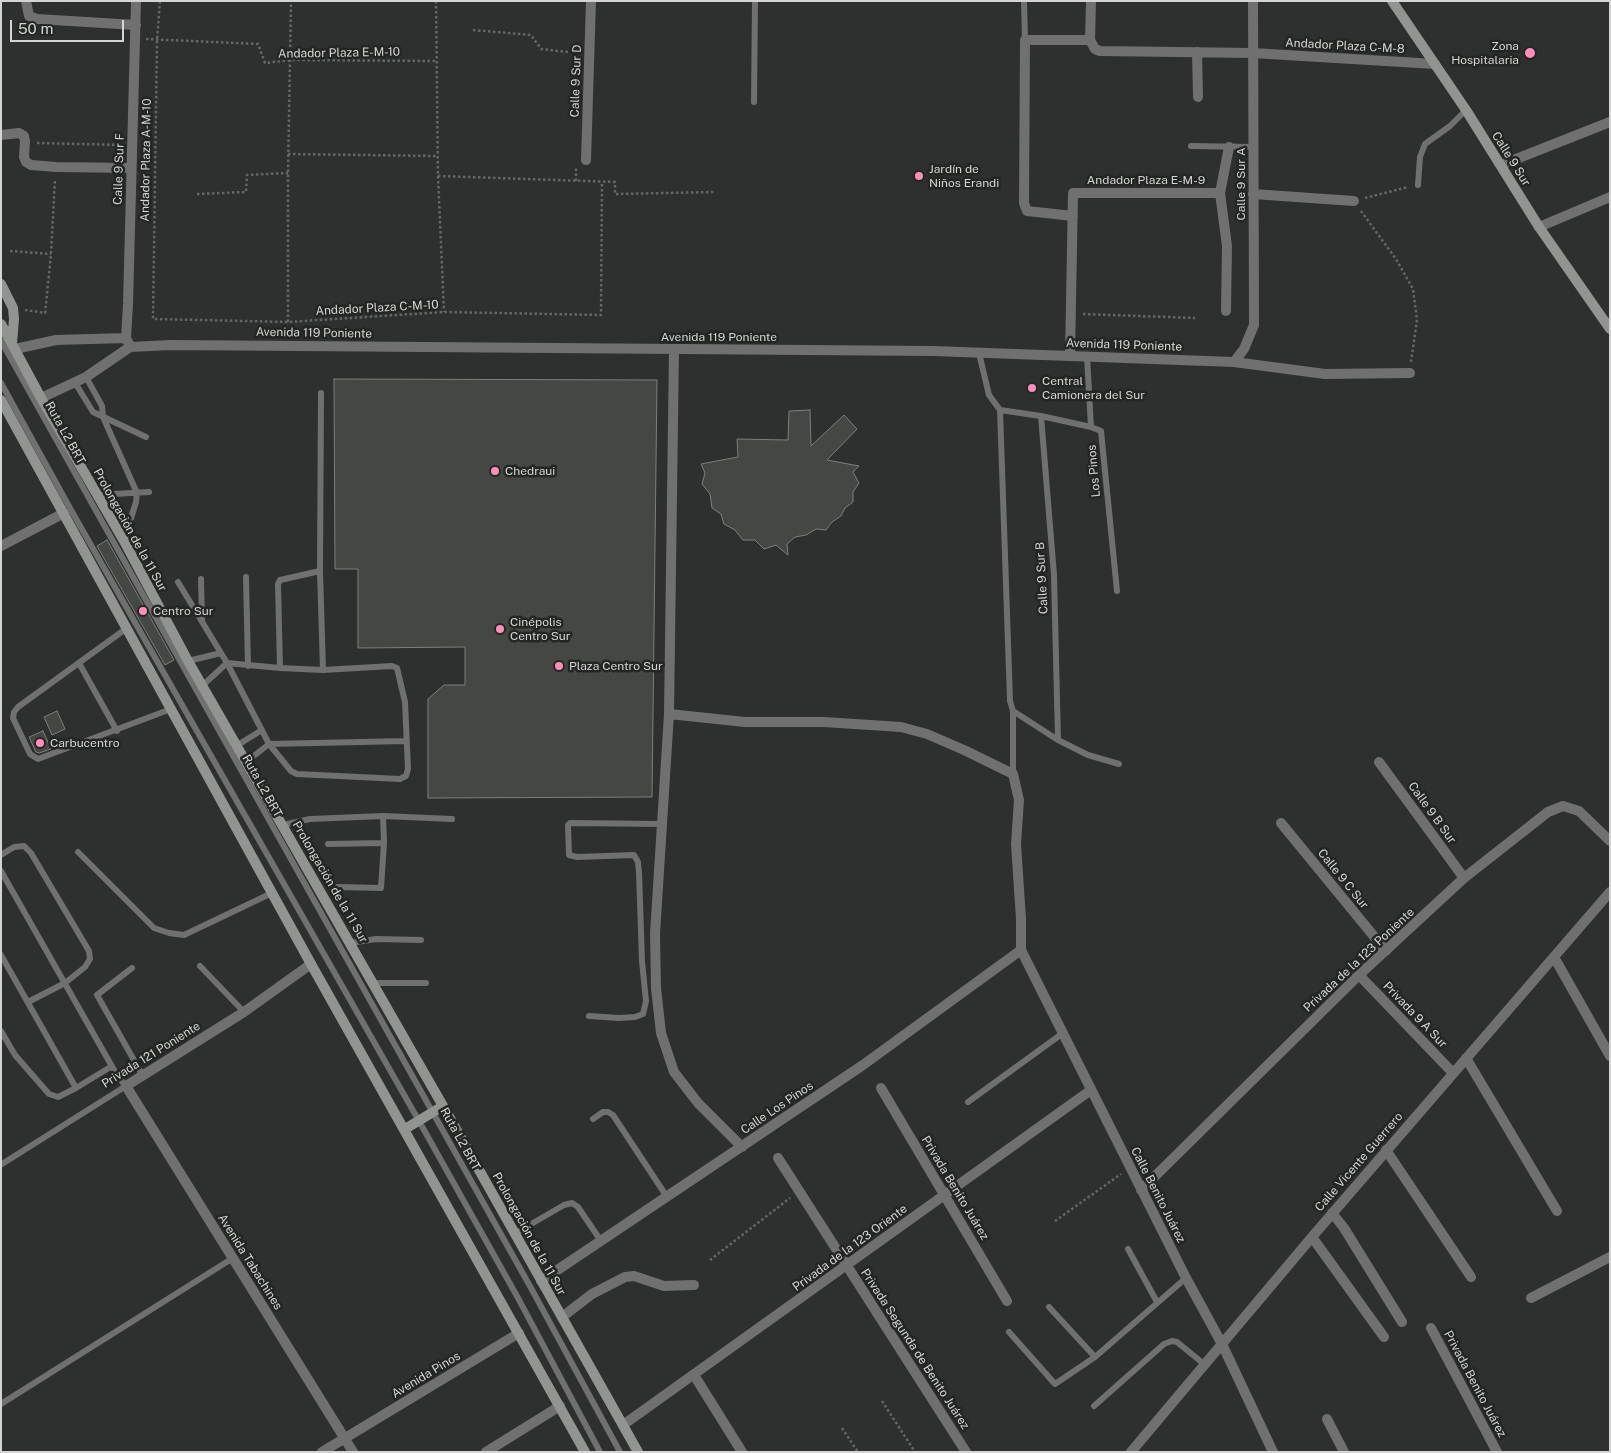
<!DOCTYPE html>
<meta charset="utf-8">
<style>
body{margin:0}
#map{position:relative;width:1611px;height:1453px;overflow:hidden;background:#2d302e;font-family:"Public Sans",sans-serif}
canvas{display:block}
.frame{position:absolute;inset:0;border:2px solid #d3d4d3;pointer-events:none}
.scale{position:absolute;left:10px;top:20px;width:114px;height:22px;box-sizing:border-box;border:2px solid #d3d4d3;border-top:0;padding-left:6px;font-size:15px;line-height:18px;white-space:nowrap;color:#d3d4d3;-webkit-text-stroke:4px #242624;paint-order:stroke}
</style>
<div id="map">
<canvas width="1611" height="1453"></canvas>
<div class="frame"></div>
<div class="scale">50 m</div>
</div>
<script>
const ctx = document.querySelector('canvas').getContext('2d');
ctx.lineJoin = 'round';
function fill(path, color) {
  ctx.fillStyle = color;
  ctx.fill(path, 'evenodd');
}
function shape(rows) {
  const path = new Path2D();
  for (const r of rows) {
    path.moveTo(r[0], r[1]);
    for (let i = 2; i < r.length; i += 2) path.lineTo(r[i], r[i + 1]);
  }
  return path;
}
function strokePath(path, color, width, dash) {
  ctx.strokeStyle = color;
  ctx.lineWidth = width;
  ctx.lineCap = dash ? 'butt' : 'round';
  ctx.setLineDash(dash || []);
  ctx.stroke(path);
}
function write(font, color, halo, rows, align = 'center') {
  ctx.font = font + ' "Public Sans",sans-serif';
  ctx.lineWidth = 5;
  ctx.setLineDash([]);
  ctx.textBaseline = 'middle';
  ctx.strokeStyle = halo;
  ctx.fillStyle = color;
  for (const [text, x, y, turn = 0] of rows) {
    ctx.save();
    ctx.translate(x, y);
    ctx.rotate((+turn || 0) * Math.PI / 180);
    ctx.textAlign = isNaN(turn) ? turn : align;
    if (halo) ctx.strokeText(text, 0, 0);
    ctx.fillText(text, 0, 0);
    ctx.restore();
  }
}
const building = shape([
 [334,379,657,380,652,797,428,798,428,699,444,685,465,685,465,647,358,648,358,569,335,569,334,379],
 [810,410,811,446,844,415,857,429,827,460,859,466,853,472,859,483,853,492,853,502,845,508,841,516,832,522,826,530,816,529,806,535,795,537,787,544,788,555,776,545,764,549,755,540,743,540,735,530,724,524,721,514,712,508,710,494,702,484,705,473,701,464,738,457,737,439,788,440,789,411,810,410],
 [107,540,174,660,165,665,97,546,107,540],
 [57,711,65,729,52,735,44,717,57,711],
 [43,731,51,749,39,753,36,752,29,737,43,731]
]);
fill(building, '#444744');
strokePath(building, '#7c807c', 1);
strokePath(shape([
 [160,1,157,40,153,319,288,322,444,312,601,315,602,182],
 [436,1,438,176,444,312],
 [473,30,531,35,541,49,576,53],
 [146,39,258,44,265,63,290,60,436,61],
 [37,143,121,145],
 [144,146,155,147],
 [288,154,437,156],
 [438,176,615,182,615,194,715,192],
 [576,181,576,167],
 [197,194,246,192,247,175,288,173],
 [1365,198,1408,187],
 [1361,211,1396,259,1413,289,1417,320,1411,362],
 [10,251,51,254],
 [25,310,45,313,51,254,55,179],
 [1083,314,1195,318],
 [288,322,288,173,291,1],
 [1055,1221,1121,1174],
 [710,1260,790,1198],
 [882,1401,915,1452],
 [842,1428,858,1452]
]), '#656765', 2.5, [2.5, 2.5]);
strokePath(shape([
 [1024,1,1025,40],
 [754,102,755,1],
 [1191,146,1253,147],
 [1418,185,1420,157,1425,144,1450,126,1466,110],
 [1,341,531,1288,620,1452],
 [979,353,989,395,1000,410,1041,416,1091,427],
 [1087,356,1091,427,1101,431,1117,591],
 [86,377,102,406,103,417,137,493,136,502,124,541],
 [74,381,93,412,146,437],
 [1,383,71,510,419,1121,518,1298,600,1452],
 [321,393,320,571,323,670],
 [1000,410,1010,701,1013,711,1013,774],
 [1041,416,1054,575,1058,740],
 [96,495,149,492],
 [246,577,248,666],
 [201,579,202,621],
 [178,582,227,663,280,668,323,670,392,666,397,668,405,702,408,769,406,776,400,779,297,774,291,771,269,744,227,663,203,685],
 [127,628,18,707,14,712,13,718,30,754,38,759,171,709],
 [188,661,221,653],
 [79,663,117,731],
 [280,668,278,584,280,580,320,571],
 [1013,711,1058,740,1088,755,1119,764],
 [236,746,262,730],
 [246,762,269,744,406,741],
 [283,825,310,819,383,816,452,819],
 [328,844,384,843],
 [78,852,154,928,169,933,184,935,272,893],
 [1,855,14,847,24,846,31,853,89,951,90,959,85,967,65,983,28,1002],
 [1,871,118,1077,126,1086,2,1164],
 [338,887,381,888,384,843,383,816],
 [350,943,376,939,421,940],
 [1,955,76,1088,112,1066],
 [200,966,244,1012],
 [132,968,97,995,143,1076],
 [373,983,426,983],
 [589,1016,619,1018,635,1017,643,1014,646,1001,642,961,639,872,638,862,634,855,577,857,569,855,568,825,570,823,661,824],
 [1,1031,15,1055,49,1094,58,1097,76,1088],
 [968,1102,1063,1033],
 [593,1119,603,1112,608,1112,613,1115,667,1197],
 [514,1234,564,1205,572,1203,578,1207,601,1241],
 [1128,1249,1157,1302],
 [1049,1307,1095,1357],
 [1009,1332,1055,1384,1095,1357,1186,1278],
 [1,1404,233,1258],
 [1094,1406,1164,1344,1172,1341,1177,1342,1204,1364]
]), '#6f706f', 6);
strokePath(shape([
 [26,1,29,16,37,19,136,25],
 [1090,40,1091,1],
 [1197,52,1198,97],
 [1,135,19,133,24,136,25,141,24,157,26,162,31,165,56,167,131,168],
 [586,160,591,1],
 [1501,165,1610,122],
 [1253,194,1354,201],
 [1073,216,1027,211,1024,203,1025,40,1090,40,1095,49,1100,51,1253,53,1435,64],
 [1539,227,1610,197],
 [1226,311,1227,246,1220,193,1229,147],
 [126,338,128,304,136,1],
 [15,349,56,340,126,338,129,344],
 [674,349,669,714,655,934,656,988,661,1033,674,1072,698,1103,742,1147],
 [1070,356,1073,193,1220,193],
 [1234,362,1244,349,1254,325,1253,1],
 [41,398,86,377,130,347,171,345,933,351,1234,362,1325,374,1410,373],
 [1,546,64,513],
 [669,714,745,722,824,722,901,727,927,734,964,750,1013,774,1019,800,1016,844,1021,919,1021,950,1186,1278,1222,1344,1273,1452],
 [1379,762,1464,878],
 [1281,823,1386,951],
 [1554,957,1610,1056],
 [311,964,244,1012,126,1086,353,1452],
 [1359,975,1453,1073],
 [1466,1058,1557,1211],
 [881,1088,1007,1301],
 [1386,1150,1471,1277],
 [778,1158,966,1452],
 [1141,1190,1359,975,1464,878,1548,812,1563,806,1579,811,1610,841],
 [1332,1213,1344,1228,1402,1322],
 [1312,1237,1384,1337],
 [541,1281,863,1065,1021,950],
 [1531,1298,1610,1257],
 [562,1317,592,1294,625,1277,634,1276,664,1286,694,1285],
 [1431,1328,1497,1452],
 [694,1375,742,1452],
 [1327,1419,1344,1452],
 [623,1425,1091,1090],
 [322,1452,519,1333],
 [486,1452,560,1406],
 [1131,1452,1312,1237,1610,892]
]), '#6f706f', 10);
strokePath(shape([
 [1392,1,1466,110,1539,227,1610,329],
 [1,284,13,308,14,319,12,343],
 [1,324,41,398,124,541,188,661,443,1106,638,1452],
 [1,400,311,964,585,1452],
 [405,1129,443,1106]
]), '#929492', 10);
for (const [x, y, r, color] of [
 [1530,53,6,"#ff8eba"],
 [919,176,5,"#ff8eba"],
 [1032,388,5,"#ff8eba"],
 [495,471,5,"#ff8eba"],
 [143,611,5,"#ff8eba"],
 [500,629,5,"#ff8eba"],
 [559,666,5,"#ff8eba"],
 [40,743,5,"#ff8eba"]
]) {
  const dot = new Path2D();
  dot.arc(x, y, r, 0, 2 * Math.PI);
  ctx.fillStyle = color;
  ctx.fill(dot);
  strokePath(dot, '#242624', 2);
}
write('12px', '#d3d4d3', '#242624', [
 ["Andador Plaza C-M-8",1345,46,3],
 ["Andador Plaza E-M-10",339,53,-1],
 ["Calle 9 Sur D",576,81,-88],
 ["Calle 9 Sur",1511,159,58],
 ["Andador Plaza A-M-10",146,160,-89],
 ["Calle 9 Sur F",119,169,-88],
 ["Andador Plaza E-M-9",1146,180],
 ["Calle 9 Sur A",1241,184,-90],
 ["Andador Plaza C-M-10",377,308,-3],
 ["Avenida 119 Poniente",314,333,1],
 ["Avenida 119 Poniente",719,337],
 ["Avenida 119 Poniente",1124,345,2],
 ["Ruta L2 BRT",65,433,61],
 ["Los Pinos",1094,471,-95],
 ["Prolongación de la 11 Sur",130,530,61],
 ["Calle 9 Sur B",1042,578,-93],
 ["Ruta L2 BRT",262,786,61],
 ["Calle 9 B Sur",1432,813,54],
 ["Calle 9 C Sur",1343,879,51],
 ["Prolongación de la 11 Sur",330,882,60],
 ["Privada de la 123 Poniente",1359,960,-43],
 ["Privada 9 A Sur",1415,1015,46],
 ["Privada 121 Poniente",151,1055,-32],
 ["Calle Los Pinos",777,1108,-34],
 ["Ruta L2 BRT",460,1139,61],
 ["Calle Vicente Guerrero",1359,1162,-49],
 ["Privada Benito Juárez",955,1188,59],
 ["Calle Benito Juárez",1158,1195,63],
 ["Prolongación de la 11 Sur",529,1234,61],
 ["Privada de la 123 Oriente",850,1248,-36],
 ["Avenida Tabachines",250,1262,58],
 ["Privada Segunda de Benito Juárez",915,1349,57],
 ["Avenida Pinos",426,1375,-31],
 ["Privada Benito Juárez",1475,1384,62]
]);
write('12px', '#d3d4d3', '#242624', [
 ["Zona",1519,46,"right"],
 ["Hospitalaria",1519,60,"right"],
 ["Jardín de",929,169],
 ["Niños Erandi",929,183],
 ["Central",1042,381],
 ["Camionera del Sur",1042,395],
 ["Chedraui",505,471],
 ["Centro Sur",153,611],
 ["Cinépolis",510,622],
 ["Centro Sur",510,636],
 ["Plaza Centro Sur",569,666],
 ["Carbucentro",50,743]
], 'left');
</script>
